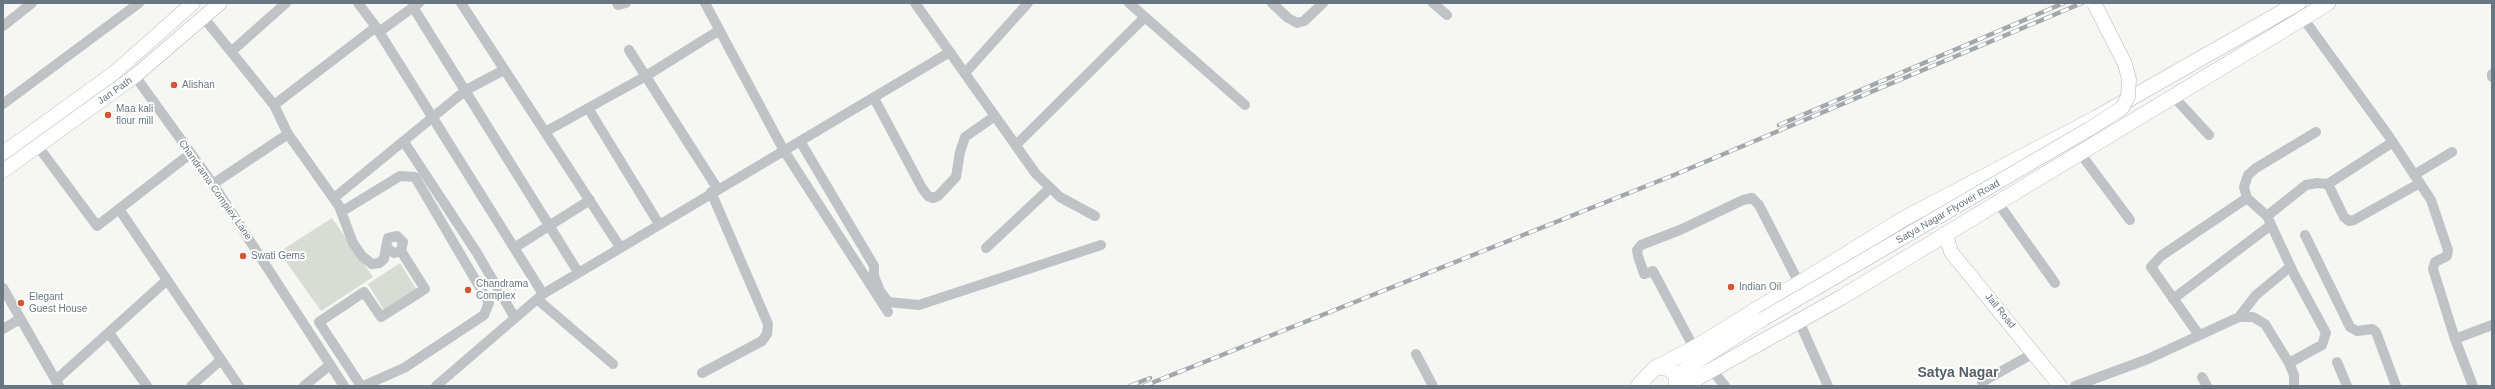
<!DOCTYPE html>
<style>
body{margin:0}
#map{position:relative;width:2495px;height:389px;overflow:hidden;background:#f6f6f3;font-family:Helvetica,sans-serif}
canvas{display:block}
.frame{position:absolute;inset:0;border:4px solid #687781;pointer-events:none}
</style>
<div id="map">
<canvas width="2495" height="389"></canvas>
<div class="frame"></div>
</div>
<script>
const ctx = document.querySelector('canvas').getContext('2d');
ctx.lineJoin = 'round';
function fill(path, color) {
  ctx.fillStyle = color;
  ctx.fill(path, 'evenodd');
}
function shape(rows) {
  const path = new Path2D();
  for (const r of rows) {
    path.moveTo(r[0], r[1]);
    for (let i = 2; i < r.length; i += 2) path.lineTo(r[i], r[i + 1]);
  }
  return path;
}
function strokePath(path, color, width, dash) {
  ctx.strokeStyle = color;
  ctx.lineWidth = width;
  ctx.lineCap = dash ? 'butt' : 'round';
  ctx.setLineDash(dash || []);
  ctx.stroke(path);
}
function write(font, color, halo, rows, align = 'center') {
  ctx.font = font + ' Helvetica,sans-serif';
  ctx.lineWidth = 4;
  ctx.setLineDash([]);
  ctx.textBaseline = 'middle';
  ctx.strokeStyle = halo;
  ctx.fillStyle = color;
  for (const [text, x, y, turn = 0] of rows) {
    ctx.save();
    ctx.translate(x, y);
    ctx.rotate((+turn || 0) * Math.PI / 180);
    ctx.textAlign = isNaN(turn) ? turn : align;
    if (halo) ctx.strokeText(text, 0, 0);
    ctx.fillText(text, 0, 0);
    ctx.restore();
  }
}
fill(shape([
 [332,218,373,277,321,311,279,252],
 [400,263,417,290,385,312,368,284]
]), '#d8dcd4');
const secondary = shape([
 [3,153,114,73,193,3],
 [3,171,135,76,220,3],
 [1946,234,1951,252,2060,386],
 [1676,375,1763,319]
]);
const primary = shape([
 [1659,367,1669,369,1676,375,1676,386],
 [1638,386,1655,368,1694,348,1905,218,2096,118,2298,3],
 [1683,386,1842,297,2328,3]
]);
strokePath(secondary, '#b2b7ba', 15);
strokePath(primary, '#b3b7ba', 16);
strokePath(shape([
 [358,3,376,27,543,294],
 [461,3,620,247],
 [617,3,618,5,626,3],
 [705,3,783,149,888,312],
 [915,3,1036,174,1060,197,1095,216],
 [1129,3,1245,105],
 [1272,3,1288,18,1297,23,1304,21,1323,3],
 [1433,3,1447,15],
 [413,7,578,272],
 [204,18,274,105,288,134,339,206,353,243,362,256,372,264,379,263,384,259,386,247,388,238,397,236,403,242,401,251,394,253,386,247],
 [2303,18,2388,135,2431,200,2448,250,2447,256,2435,262,2433,269,2455,339,2473,386],
 [3,26,32,3],
 [379,32,419,3],
 [629,50,717,188],
 [232,51,286,3],
 [965,73,1028,3],
 [2492,74,2492,77],
 [135,76,213,184,344,386],
 [2173,96,2209,135],
 [874,98,922,188,928,196,933,198,938,196,956,177,960,152,965,137,995,116],
 [3,104,139,3],
 [274,105,376,27],
 [588,108,659,224],
 [545,132,646,76,718,31],
 [800,141,874,266,874,276,880,291,888,302,919,305,1101,245],
 [404,142,477,253,515,318],
 [37,145,97,226,190,154],
 [1016,145,1145,17],
 [2080,153,2130,220],
 [2414,175,2452,152],
 [213,184,288,134],
 [2328,184,2344,217,2349,221,2354,220,2420,183],
 [334,198,466,90,504,70],
 [1998,203,2055,283],
 [119,209,239,386],
 [341,212,400,176,415,177,489,303,484,315,404,368,363,386],
 [2267,216,2306,185,2317,183,2328,184,2393,142],
 [2305,235,2350,327,2357,331,2372,329,2376,332,2396,386],
 [514,248,590,200],
 [986,248,1049,189],
 [3,288,59,386],
 [537,299,613,364],
 [2173,299,2271,225],
 [2239,317,2256,295,2290,267],
 [1798,319,1828,386],
 [3,329,20,319],
 [109,333,147,386],
 [2199,335,2151,267,2161,256,2247,198],
 [2455,339,2492,325],
 [1694,348,1653,271,1644,274,1638,256,1637,250,1641,245,1680,230,1743,200,1752,198,1759,205,1799,283],
 [1416,354,1433,386],
 [2337,362,2347,386],
 [2289,363,2322,345,2326,333,2295,276,2267,216,2247,198,2244,187,2248,175,2256,168,2316,132],
 [1711,369,1725,386],
 [702,373,762,341,767,334,768,324,711,192],
 [2202,377,2207,386],
 [56,380,166,281],
 [1982,382,2034,353],
 [191,386,221,360],
 [304,386,330,365],
 [361,386,319,322,364,292,381,317,425,289,401,251],
 [436,386,543,294,950,52],
 [2075,386,2148,359,2239,317,2253,317,2265,324,2289,363,2294,375,2294,386]
]), '#bfc3c6', 10);
strokePath(secondary, '#fff', 14);
strokePath(primary, '#fff', 15);
const rail = shape([
 [1779,125,2064,3],
 [1130,386,1150,378],
 [1144,386,1674,175,2082,3]
]);
strokePath(rail, '#a1a7ab', 4.5);
strokePath(rail, '#fff', 3, [9]);
const secondaryBridge = shape([
 [1763,319,2089,129,2122,108,2128,97,2129,79,2125,64,2094,3]
]);
strokePath(secondaryBridge, '#b2b7ba', 15, []);
strokePath(secondaryBridge, '#fff', 14);
for (const [x, y, r, color] of [
 [174,85,4,"#d35636"],
 [108,115,4,"#d35636"],
 [243,256,4,"#d35636"],
 [1731,287,4,"#d35636"],
 [468,290,4,"#d35636"],
 [21,303,4,"#d35636"]
]) {
  const dot = new Path2D();
  dot.arc(x, y, r, 0, 2 * Math.PI);
  ctx.fillStyle = color;
  ctx.fill(dot);
  strokePath(dot, '#fff', 1.5);
}
write('10px', '#687781', '#fff', [
 ["Alishan",182,85],
 ["Maa kali",116,109],
 ["flour mill",116,121],
 ["Swati Gems",251,256],
 ["Chandrama",476,284],
 ["Complex",476,296],
 ["Indian Oil",1739,287],
 ["Elegant",29,297],
 ["Guest House",29,309]
], 'left');
write('10px', '#687781', '#fff', [
 ["Jan Path",115,91,-35],
 ["Chandrama Complex Lane",215,190,55],
 ["Satya Nagar Flyover Road",1948,212,-30],
 ["Jail Road",2000,311,51]
]);
write('bold 14px', '#556067', '#fff', [
 ["Satya Nagar",1958,373]
]);
</script>
